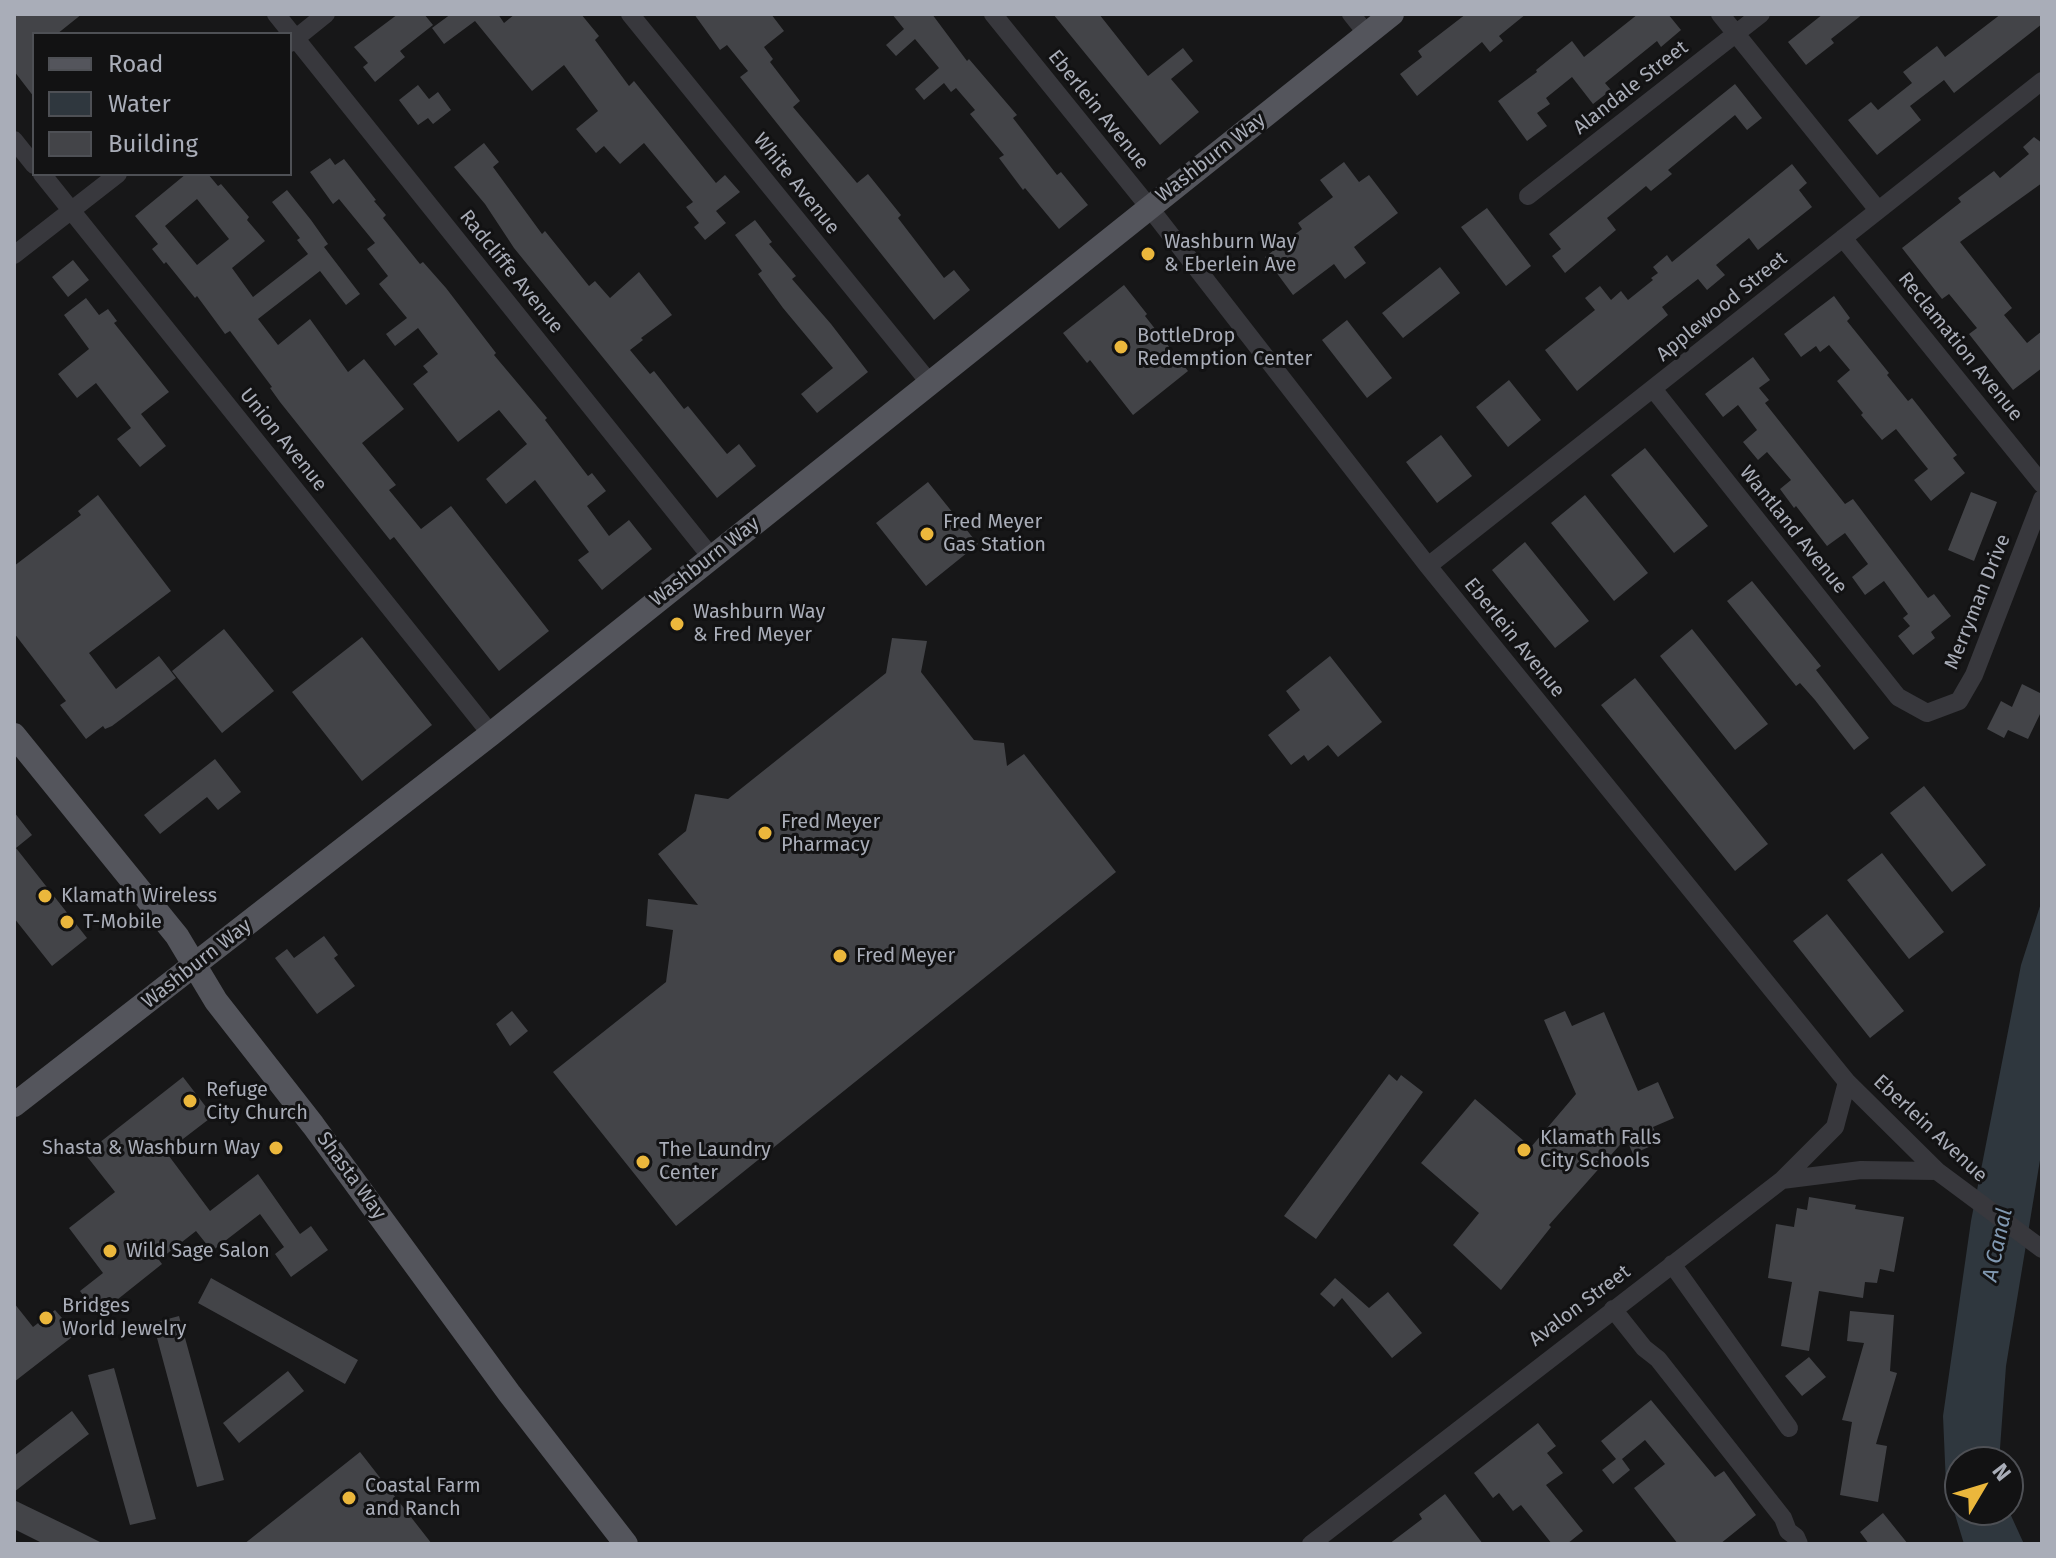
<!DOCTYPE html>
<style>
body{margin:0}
#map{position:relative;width:2056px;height:1558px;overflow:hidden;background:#171718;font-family:"Fira Sans",sans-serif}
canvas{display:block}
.frame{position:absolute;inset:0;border:16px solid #a9adb8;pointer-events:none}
.legend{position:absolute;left:32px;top:32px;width:260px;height:144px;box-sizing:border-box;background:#121213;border:2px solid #4e5055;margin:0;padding:10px 14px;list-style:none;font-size:24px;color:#a9adb8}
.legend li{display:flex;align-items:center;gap:16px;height:40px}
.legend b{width:40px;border:2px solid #4e5055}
.north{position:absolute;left:1944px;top:1446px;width:80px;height:80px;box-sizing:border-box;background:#121213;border:2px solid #4e5055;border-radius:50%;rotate:52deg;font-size:22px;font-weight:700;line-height:32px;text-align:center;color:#a9adb8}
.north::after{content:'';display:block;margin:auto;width:28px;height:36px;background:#ebb73c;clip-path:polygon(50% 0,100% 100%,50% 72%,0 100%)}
</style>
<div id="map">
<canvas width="2056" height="1558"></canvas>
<div class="frame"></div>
<ul class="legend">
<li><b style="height:10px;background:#54555c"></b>Road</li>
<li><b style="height:22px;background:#2f373e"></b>Water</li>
<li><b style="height:22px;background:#434448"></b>Building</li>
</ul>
<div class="north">N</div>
</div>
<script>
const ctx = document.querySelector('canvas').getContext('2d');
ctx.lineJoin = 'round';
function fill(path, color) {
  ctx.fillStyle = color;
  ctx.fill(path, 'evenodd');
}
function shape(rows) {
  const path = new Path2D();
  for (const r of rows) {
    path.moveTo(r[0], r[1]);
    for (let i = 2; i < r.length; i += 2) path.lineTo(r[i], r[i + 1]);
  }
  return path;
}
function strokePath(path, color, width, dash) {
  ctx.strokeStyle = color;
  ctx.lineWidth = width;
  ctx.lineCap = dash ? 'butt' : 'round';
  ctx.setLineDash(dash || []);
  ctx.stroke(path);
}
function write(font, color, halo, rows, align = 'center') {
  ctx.font = font + ' "Fira Sans",sans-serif';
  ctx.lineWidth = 6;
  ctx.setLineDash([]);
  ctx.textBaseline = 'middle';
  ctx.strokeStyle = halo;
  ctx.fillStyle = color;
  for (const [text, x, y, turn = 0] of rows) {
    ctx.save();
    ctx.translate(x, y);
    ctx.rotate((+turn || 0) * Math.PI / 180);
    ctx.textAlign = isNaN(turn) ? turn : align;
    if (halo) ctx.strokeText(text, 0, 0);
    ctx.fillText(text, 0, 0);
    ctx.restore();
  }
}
fill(shape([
 [2042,900,2042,1148,2006,1366,1999,1462,1960,1462,1960,1510,2008,1509,2024,1544,1964,1544,1946,1485,1943,1416,1971,1221,2021,965]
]), '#2f373e');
fill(shape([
 [14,14,82,14,57,34,34,34,34,97,14,71],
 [398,14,424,14,433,25,400,51,405,57,375,82,363,67,368,63,354,47],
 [451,14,498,14,504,23,515,14,581,14,599,36,595,40,629,86,634,81,716,183,725,175,740,192,716,211,726,223,705,240,694,227,699,223,686,207,693,202,644,143,620,164,604,146,596,153,576,129,598,111,564,65,532,91,475,21,444,44,432,28],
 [694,14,771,14,784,31,764,47,773,59,770,62,800,101,793,107,857,183,868,174,901,215,898,218,944,278,954,270,970,290,934,320,740,77,748,71,727,45,720,50],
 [892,14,932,14,967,61,969,59,1017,115,1013,118,1057,175,1061,172,1088,205,1059,229,1025,188,1023,190,999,158,1004,155,970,114,975,110,956,88,951,92,944,83,924,100,915,89,939,68,915,39,896,56,886,45,904,29],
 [1053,14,1099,14,1148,76,1183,48,1193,61,1171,79,1199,112,1160,145],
 [1466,14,1526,14,1499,36,1503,41,1490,52,1482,42,1417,96,1400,74,1422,57,1418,51],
 [1638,14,1668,14,1681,30,1661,47,1657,41,1605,83,1611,90,1593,104,1572,77,1546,98,1550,104,1537,113,1547,126,1527,141,1498,101,1537,72,1536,70,1572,41,1584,57],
 [1823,14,1863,14,1831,39,1834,43,1806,65,1788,42],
 [2001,14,2042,14,2042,24,1954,93,1944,80,1910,106,1921,120,1877,155,1848,120,1871,102,1878,110,1912,83,1903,72,1937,46,1945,57],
 [1735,84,1762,118,1747,130,1735,115,1668,170,1672,174,1651,191,1646,186,1607,218,1616,230,1565,273,1552,256,1561,249,1549,234],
 [418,85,429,99,438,92,451,110,433,124,428,118,418,125,399,100],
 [2034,137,2042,143,2042,183,1960,242,2012,308,2004,315,2027,343,2042,331,2042,368,2013,390,1969,334,1977,328,1949,294,1942,299,1902,248,1961,202,1958,198,1994,171,2000,178,2029,154,2023,147],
 [484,143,499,162,493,167,542,234,545,231,589,286,595,281,610,298,639,272,672,315,641,338,643,340,630,350,650,374,654,371,684,409,688,406,727,454,739,444,756,466,717,498,514,248,485,204,454,167],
 [330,158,335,165,344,159,376,200,374,201,386,215,383,218,420,264,423,262,446,288,496,353,494,355,547,418,545,420,588,476,592,473,606,491,587,506,609,536,629,520,652,549,602,590,578,560,589,552,535,480,506,504,486,479,527,444,499,410,458,442,413,384,428,372,423,366,438,354,418,328,395,346,386,334,407,318,379,284,388,276,367,249,375,243,339,199,333,204,310,172],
 [1344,162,1359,182,1369,175,1398,213,1354,247,1366,263,1345,279,1334,264,1293,295,1265,257,1302,229,1298,223,1333,197,1320,180],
 [1792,164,1807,183,1799,190,1812,207,1758,250,1749,238,1716,265,1725,275,1707,290,1698,279,1662,307,1668,315,1577,391,1545,350,1595,310,1585,298,1600,286,1611,300,1621,291,1628,300,1653,280,1651,278,1658,273,1653,267,1667,255,1672,262],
 [186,174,208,174,218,186,221,184,249,217,247,220,265,241,232,268,253,297,308,254,297,240,300,238,272,202,287,190,311,220,328,244,324,247,360,294,346,305,320,271,258,319,278,345,310,319,348,372,364,359,404,409,362,443,396,485,389,490,421,529,451,506,549,631,499,671,394,537,390,540,280,402,270,388,272,387,230,331,225,334,197,296,195,298,166,262,164,264,152,249,158,244,135,216],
 [197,199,229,239,197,265,165,226],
 [1487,208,1531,266,1506,286,1461,227],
 [755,220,772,242,769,244,796,276,792,279,831,324,868,372,817,413,801,394,833,368,783,308,758,274,762,271,735,235],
 [73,260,89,280,68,297,52,277],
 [1440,267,1460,293,1403,338,1382,313],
 [1124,285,1147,314,1145,316,1188,371,1133,415,1090,360,1087,363,1063,333],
 [1834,296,1850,318,1847,321,1889,373,1887,375,1908,401,1912,398,1957,455,1953,458,1965,473,1931,501,1914,480,1928,469,1896,429,1882,440,1861,415,1863,413,1837,381,1850,370,1829,345,1820,352,1816,346,1801,357,1784,334],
 [86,298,99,315,108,309,117,321,114,323,169,392,141,414,166,446,140,467,117,439,131,428,96,383,77,398,58,374,89,349,64,315],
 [1347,320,1392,378,1367,398,1322,340],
 [1753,357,1770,380,1759,388,1769,400,1765,403,1845,504,1853,499,1928,598,1934,594,1951,616,1931,632,1935,638,1913,655,1898,636,1910,626,1903,618,1908,614,1884,581,1865,595,1852,577,1868,564,1845,533,1827,546,1796,506,1794,508,1780,489,1791,480,1767,452,1758,460,1743,442,1757,430,1738,405,1723,417,1705,394],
 [1509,380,1541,420,1508,447,1476,407],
 [1441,435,1472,476,1437,503,1406,462],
 [1645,448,1708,526,1674,553,1611,475],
 [928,482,978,544,926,586,876,523],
 [1971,492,1997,502,1974,561,1948,550],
 [98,495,171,591,89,653,116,689,159,656,176,678,112,726,105,729,103,726,86,739,60,705,66,701,14,633,14,566,81,515,78,511],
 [1585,495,1648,573,1614,601,1551,523],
 [1525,542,1589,621,1555,648,1492,570],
 [1752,581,1821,666,1816,670,1869,738,1854,750,1815,700,1800,683,1796,686,1727,601],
 [224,629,274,691,222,733,172,671],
 [1692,629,1768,724,1735,750,1660,656],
 [362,637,432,725,362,781,292,692],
 [892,638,927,641,921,672,974,740,1004,743,1007,766,1024,754,1116,872,676,1226,553,1072,666,982,673,930,646,926,648,899,698,905,658,854,686,831,695,794,728,799,886,673],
 [1330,656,1382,722,1338,757,1328,745,1308,761,1304,755,1291,765,1268,735,1300,710,1286,691],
 [1635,678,1768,844,1735,871,1601,705],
 [2022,684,2042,694,2042,710,2028,739,2008,730,2004,738,1987,729,2001,701,2012,707],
 [215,759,241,792,218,810,207,797,160,834,144,815],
 [1924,786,1986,865,1952,892,1890,813],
 [14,812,32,835,16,848,87,938,52,966,14,918],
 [1882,853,1944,932,1909,959,1847,880],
 [1827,914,1904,1011,1870,1038,1793,941],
 [324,936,338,955,334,958,355,986,317,1014,275,958,287,949,294,958],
 [512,1011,528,1031,510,1046,496,1024],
 [1565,1011,1572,1026,1604,1012,1638,1091,1658,1082,1674,1118,1653,1127,1660,1142,1633,1154,1626,1138,1549,1225,1551,1227,1501,1290,1453,1245,1479,1213,1421,1163,1475,1099,1531,1147,1576,1094,1544,1020],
 [1389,1074,1397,1081,1401,1075,1423,1092,1316,1239,1284,1216],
 [183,1077,213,1116,166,1152,210,1211,258,1174,300,1234,311,1226,328,1250,291,1277,275,1254,284,1247,260,1214,212,1251,196,1231,159,1260,162,1264,98,1315,80,1291,103,1273,69,1228,115,1192,85,1154],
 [1809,1197,1856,1205,1855,1209,1904,1217,1894,1272,1880,1269,1877,1283,1865,1282,1863,1298,1819,1291,1809,1351,1781,1346,1792,1282,1768,1278,1776,1224,1794,1227,1797,1208,1807,1210],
 [211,1278,358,1360,345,1384,198,1303],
 [1335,1278,1369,1308,1388,1292,1422,1333,1392,1358,1342,1298,1334,1307,1320,1294],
 [14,1303,33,1327,55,1310,76,1334,14,1382],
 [1850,1311,1894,1315,1890,1371,1897,1373,1876,1444,1887,1446,1878,1502,1840,1495,1852,1422,1842,1420,1864,1343,1847,1341],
 [179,1316,224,1480,197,1487,153,1323],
 [1809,1357,1826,1377,1802,1396,1785,1376],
 [114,1368,156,1519,130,1525,88,1375],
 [288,1371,304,1391,239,1443,223,1423],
 [1651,1400,1715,1477,1724,1471,1756,1515,1720,1544,1678,1544,1634,1488,1665,1464,1645,1440,1622,1459,1630,1470,1613,1484,1602,1470,1616,1459,1601,1441],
 [72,1411,89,1434,14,1492,14,1456],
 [1538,1423,1556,1446,1547,1453,1563,1473,1546,1485,1583,1531,1567,1544,1552,1544,1521,1505,1513,1511,1499,1493,1493,1498,1474,1473],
 [360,1452,432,1544,244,1544],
 [1445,1494,1483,1544,1389,1544,1422,1519,1419,1514],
 [14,1500,72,1528,104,1544,44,1544,14,1529],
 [1883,1513,1908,1544,1869,1544,1860,1532]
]), '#434448');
strokePath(shape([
 [276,14,712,558],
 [630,14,929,382],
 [993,14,1149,207,1428,566,1847,1082,1937,1171,2042,1249],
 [1351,14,1367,34],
 [1720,14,1878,210],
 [290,43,326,14],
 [14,140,34,165],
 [42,174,491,734],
 [1528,196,1761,14],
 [1843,238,2042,484],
 [14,255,118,174],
 [1654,390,1898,697,1927,713,1959,701,1974,675,2042,499],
 [1428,566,2042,81],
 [1782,1180,1861,1170,1937,1171],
 [1672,1264,1789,1428],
 [1613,1309,1644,1348,1658,1359,1783,1518,1788,1531,1796,1537,1799,1544],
 [1311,1544,1782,1180,1835,1127,1847,1082]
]), '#38383d', 18);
strokePath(shape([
 [14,735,177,936,216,1001,313,1125,509,1393,626,1544],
 [14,1105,491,734,1392,14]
]), '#54555c', 24);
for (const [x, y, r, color] of [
 [1148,254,8,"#ebb73c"],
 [1121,347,8,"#ebb73c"],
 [927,534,8,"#ebb73c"],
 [677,624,8,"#ebb73c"],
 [765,833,8,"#ebb73c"],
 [45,896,8,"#ebb73c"],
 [67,922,8,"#ebb73c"],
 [840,956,8,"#ebb73c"],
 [190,1101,8,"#ebb73c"],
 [276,1148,8,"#ebb73c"],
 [1524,1150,8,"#ebb73c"],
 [643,1162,8,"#ebb73c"],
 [110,1251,8,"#ebb73c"],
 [46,1318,8,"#ebb73c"],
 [349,1498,8,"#ebb73c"]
]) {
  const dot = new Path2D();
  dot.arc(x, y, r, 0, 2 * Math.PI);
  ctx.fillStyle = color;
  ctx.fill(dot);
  strokePath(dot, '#121213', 3);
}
write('20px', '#a9adb8', '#121213', [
 ["Alandale Street",1631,88,-38],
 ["Eberlein Avenue",1098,110,51],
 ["Washburn Way",1211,158,-38],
 ["White Avenue",796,184,51],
 ["Radcliffe Avenue",511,272,51],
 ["Applewood Street",1722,307,-39],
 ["Reclamation Avenue",1960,347,51],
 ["Union Avenue",283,440,51],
 ["Wantland Avenue",1793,530,51],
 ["Washburn Way",705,562,-38],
 ["Merryman Drive",1978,602,-68],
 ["Eberlein Avenue",1514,638,51],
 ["Washburn Way",197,964,-38],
 ["Eberlein Avenue",1930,1129,43],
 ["Shasta Way",351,1176,54],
 ["Avalon Street",1580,1306,-37]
]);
write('20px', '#a9adb8', '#121213', [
 ["Washburn Way",1164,242],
 ["& Eberlein Ave",1164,265],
 ["BottleDrop",1137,336],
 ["Redemption Center",1137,359],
 ["Fred Meyer",943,522],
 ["Gas Station",943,545],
 ["Washburn Way",693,612],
 ["& Fred Meyer",693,635],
 ["Fred Meyer",781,822],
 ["Pharmacy",781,845],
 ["Klamath Wireless",61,896],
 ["T-Mobile",83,922],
 ["Fred Meyer",856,956],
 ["Refuge",206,1090],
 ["City Church",206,1113],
 ["Klamath Falls",1540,1138],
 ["City Schools",1540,1161],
 ["Shasta & Washburn Way",260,1148,"right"],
 ["The Laundry",659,1150],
 ["Center",659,1173],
 ["Wild Sage Salon",126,1251],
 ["Bridges",62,1306],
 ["World Jewelry",62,1329],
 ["Coastal Farm",365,1486],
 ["and Ranch",365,1509]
], 'left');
write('italic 22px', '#8199b2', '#121213', [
 ["A Canal",1998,1245,-78]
]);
</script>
